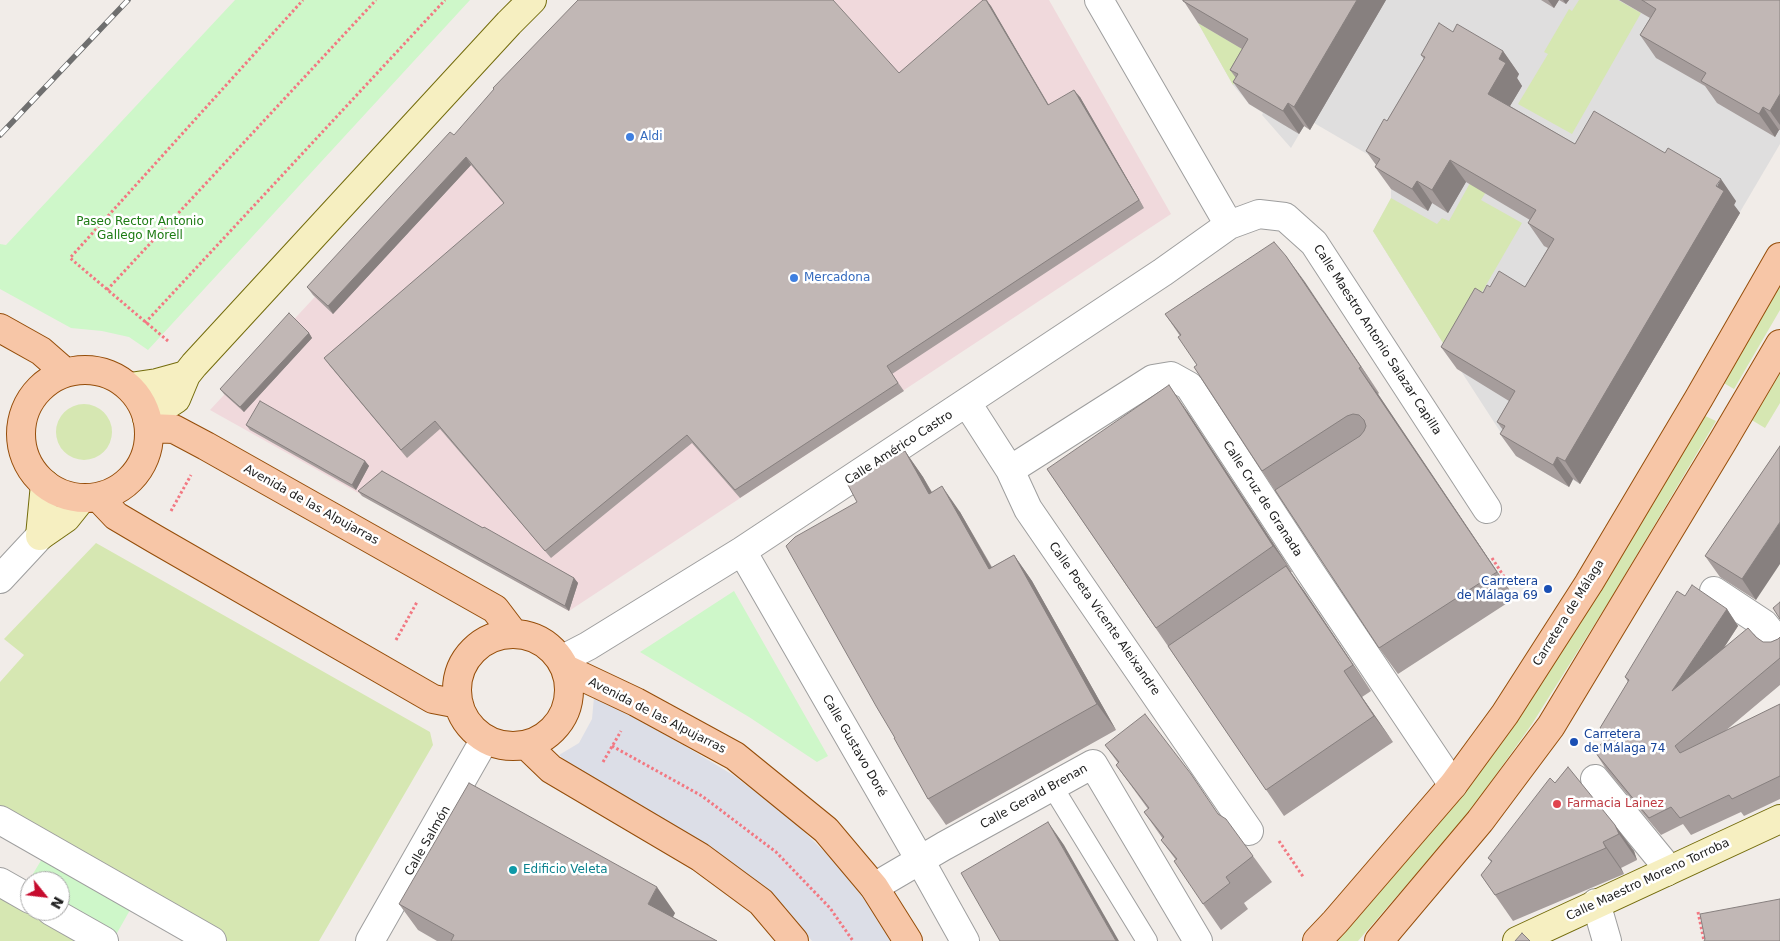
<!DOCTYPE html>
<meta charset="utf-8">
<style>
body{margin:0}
#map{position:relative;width:1780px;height:941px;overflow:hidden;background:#f1ece8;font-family:"DejaVu Sans",sans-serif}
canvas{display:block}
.north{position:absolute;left:20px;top:871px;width:50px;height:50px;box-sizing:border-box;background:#fff;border:1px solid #a6a6a6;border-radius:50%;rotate:119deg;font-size:14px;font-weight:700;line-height:20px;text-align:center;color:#212121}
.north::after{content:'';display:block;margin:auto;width:18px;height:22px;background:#c60c2e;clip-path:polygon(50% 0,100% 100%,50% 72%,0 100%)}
</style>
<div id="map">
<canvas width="1780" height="941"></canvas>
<div class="north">N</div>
</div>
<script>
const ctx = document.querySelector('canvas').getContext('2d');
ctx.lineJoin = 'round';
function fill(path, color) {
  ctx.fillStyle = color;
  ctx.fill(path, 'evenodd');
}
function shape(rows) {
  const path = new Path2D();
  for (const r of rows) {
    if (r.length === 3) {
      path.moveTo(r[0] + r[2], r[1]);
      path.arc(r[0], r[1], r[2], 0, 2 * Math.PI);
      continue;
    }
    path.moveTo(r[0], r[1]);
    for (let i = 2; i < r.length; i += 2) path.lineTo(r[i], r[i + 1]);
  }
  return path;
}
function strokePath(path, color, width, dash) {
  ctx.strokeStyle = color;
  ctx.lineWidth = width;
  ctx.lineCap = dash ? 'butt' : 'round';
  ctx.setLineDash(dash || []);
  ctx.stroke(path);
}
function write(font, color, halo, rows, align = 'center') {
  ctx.font = font + ' "DejaVu Sans",sans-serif';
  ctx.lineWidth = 5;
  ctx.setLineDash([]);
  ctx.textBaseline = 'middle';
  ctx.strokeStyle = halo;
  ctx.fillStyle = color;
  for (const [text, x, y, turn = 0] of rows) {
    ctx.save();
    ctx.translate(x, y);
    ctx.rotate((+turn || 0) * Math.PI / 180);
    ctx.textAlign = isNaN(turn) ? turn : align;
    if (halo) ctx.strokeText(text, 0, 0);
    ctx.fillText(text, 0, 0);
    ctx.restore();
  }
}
fill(shape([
 [1202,0,1780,0,1780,144,1580,484,1573,480,1569,487,1516,456,1448,351,1373,231,1391,199,1391,189,1396,182,1386,165,1314,123,1310,130,1304,126,1291,148,1262,115,1263,113,1249,104,1233,85,1198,23]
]), '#dfdede');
fill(shape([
 [594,0,1049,0,1171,214,569,611,210,410,464,136]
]), '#f0d9dc');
fill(shape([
 [1579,0,1618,0,1641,13,1572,134,1518,104,1548,54,1544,52,1569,9,1572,11],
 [1198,23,1251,54,1233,85],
 [1470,183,1486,192,1481,200,1522,223,1448,351,1373,231,1391,198,1437,224,1442,218,1449,221],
 [1780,282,1780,310,1734,389,1722,382],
 [1780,368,1780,403,1765,428,1750,419],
 [84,432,28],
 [1703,415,1716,421,1613,595,1532,724,1468,814,1358,941,1338,941,1456,803,1518,715],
 [96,543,430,732,433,745,319,941,224,941,0,812,0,682,24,655,4,639],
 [0,890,30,911,37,911,90,941,0,941]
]), '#d6e7b2');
fill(shape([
 [235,0,470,0,148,350,129,337,102,331,71,328,0,289,0,244,6,245],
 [734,591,828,756,817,762,749,717,640,652],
 [46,852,134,903,113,940,60,910,60,881,30,881,30,893,24,889]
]), '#cef7c9');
fill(shape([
 [594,697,660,731,733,775,791,819,852,879,895,941,812,941,785,907,754,879,687,835,572,766,559,755,579,743,592,719]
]), '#dcdee7');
const lane = shape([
 [1052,786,1147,941]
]);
const street = shape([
 [1099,0,1229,225,1259,214,1285,217,1314,243,1487,509],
 [967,403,1010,470,1028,509,1249,831],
 [1010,470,1153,379,1171,376,1189,386,1311,573,1453,785],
 [742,551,912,846,965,941],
 [0,579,40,536],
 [1714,591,1764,624,1780,644],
 [561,660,588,646,742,551,1163,272,1229,225],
 [1595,779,1663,862,1666,872],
 [0,820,212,941],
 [0,882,30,899],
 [874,887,944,846,1093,764,1198,941],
 [1596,903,1607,941],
 [51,911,104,941],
 [370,941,485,739]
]);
const secondary = shape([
 [130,387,157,383,186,375],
 [147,418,176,399,186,375,194,365,509,23,532,0],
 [40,536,66,518,82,498],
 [40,536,45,484],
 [1517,941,1780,819]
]);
const primary = shape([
 [0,328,41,351,65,372],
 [85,434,64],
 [149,428,174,429,206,446,495,609,514,634],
 [98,497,116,516,155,539,433,699,459,704],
 [513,690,56],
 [566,669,636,702,735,756,826,830,874,887,908,941],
 [526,745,551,769,700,857,761,902,794,941],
 [1317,941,1335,922,1453,785,1505,714,1589,583,1699,398,1780,257],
 [1379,941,1480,821,1551,726,1723,441,1780,344]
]);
strokePath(lane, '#9e9e9e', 22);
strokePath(street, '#9e9e9e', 30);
strokePath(secondary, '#746c0c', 30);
strokePath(primary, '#954d09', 30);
strokePath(shape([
 [107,290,376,0],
 [145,323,445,0],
 [168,341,70,258,303,0],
 [171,511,191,475],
 [1492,558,1510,586],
 [396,640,417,602],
 [612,746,702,796,776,852,830,908,853,941],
 [603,762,621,731],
 [1279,841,1304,878],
 [1698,912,1704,941]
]), '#f27882', 3, [2.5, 2.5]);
strokePath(lane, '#fff', 20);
strokePath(street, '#fff', 28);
strokePath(secondary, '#f6efc1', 28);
strokePath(primary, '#f7c6a7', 28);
const rail = shape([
 [0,135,128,0]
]);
strokePath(rail, '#6f6f6f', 5.5);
strokePath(rail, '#fff', 4, [11]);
fill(shape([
 [987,0,1049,105,1080,97,1144,208,892,374,904,391,740,498,692,443,551,558,440,429,407,458,330,366,324,358,504,204,471,165,333,314,313,295,307,287,454,135,899,73],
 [1183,0,1386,0,1310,130,1304,126,1299,134,1249,104,1233,82,1236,78,1230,70,1242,49,1198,23],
 [1541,0,1569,0,1566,4,1559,0,1554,8],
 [1619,0,1780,0,1780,130,1779,130,1775,137,1717,103,1705,86,1656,58,1640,35,1650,18],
 [1453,32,1503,51,1519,74,1517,78,1522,86,1510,106,1575,144,1736,201,1734,205,1740,213,1580,484,1573,479,1569,487,1516,456,1500,434,1503,430,1497,422,1509,401,1457,369,1441,347,1483,293,1490,287,1525,287,1548,248,1544,246,1528,223,1530,220,1466,182,1448,213,1432,203,1428,211,1391,189,1375,167,1376,165,1366,151,1387,121,1424,59,1421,55],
 [1286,256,1379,393,1378,394,1515,598,1398,674,1379,648,1262,471,1197,365,1180,336,1165,314],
 [309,333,312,338,244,412,224,394,220,389],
 [1187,411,1292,572,1291,572,1371,691,1362,697,1393,742,1284,816,1047,469],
 [246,425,365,461,369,466,356,490,250,430],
 [1780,446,1756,600,1720,577,1705,556],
 [905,451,923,477,932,492,960,512,992,567,1014,555,1032,581,1116,730,946,825,928,799,895,738,857,502],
 [358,491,483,528,574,578,578,583,569,611,362,496],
 [1685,596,1727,609,1738,626,1724,648,1756,637,1763,642,1771,642,1778,639,1780,637,1780,685,1724,732,1780,704,1780,799,1744,816,1741,812,1691,835,1683,824,1661,835,1606,769,1595,752,1606,738,1600,728,1628,682,1625,677],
 [1105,745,1219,814,1253,856,1272,882,1244,903,1248,909,1221,930,1203,904,1176,860,1161,840,1163,839,1144,812,1148,809,1116,765,1118,763],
 [1568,767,1634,851,1637,860,1621,868,1624,874,1513,921,1481,875,1491,862,1488,858,1555,783],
 [399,904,675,913,673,917,717,941,437,941,418,930]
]), '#a69d9c');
fill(shape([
 [986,0,991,6,1053,113,1048,105],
 [1357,0,1386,0,1310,130,1294,107],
 [1548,0,1559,0,1554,8],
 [1563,0,1569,0,1566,4],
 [1503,51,1519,74,1517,78,1522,86,1504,116,1488,94,1499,59],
 [1074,90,1080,97,1144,208,1139,200],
 [1780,94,1780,125,1770,111],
 [1288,103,1304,126,1299,134,1283,111],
 [1763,107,1779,130,1775,137,1759,114],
 [466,157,471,165,333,314,328,306],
 [1450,160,1466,182,1448,213,1432,190],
 [1721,179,1736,201,1734,205,1740,213,1580,484,1565,461],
 [1417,181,1432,203,1428,211,1412,189],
 [1286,256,1305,282,1379,393,1361,367],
 [309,333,312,338,244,412,240,407],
 [1359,368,1378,394,1515,598,1497,572],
 [1169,385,1187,411,1292,572,1273,546],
 [905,451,923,477,947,520,929,494],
 [1557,457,1573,479,1569,487,1553,465],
 [365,461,369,466,356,490,352,485],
 [942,486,960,512,1007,595,989,569],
 [1780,522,1780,564,1756,600,1742,579],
 [1014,555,1032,581,1116,730,1097,704],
 [1286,566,1305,592,1371,691,1353,665],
 [574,578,578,583,569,611,565,606],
 [1727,609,1738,626,1684,708,1672,691],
 [1344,671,1362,697,1393,742,1374,716],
 [1048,822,1064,845,1119,941,1116,941],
 [1615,825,1634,851,1637,860,1619,834],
 [1603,842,1621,868,1624,874,1606,848],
 [657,887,675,913,666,930,648,904]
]), '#87807f');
const building = shape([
 [578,0,833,0,899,73,983,0,986,0,1048,105,1074,90,1139,200,887,366,898,383,735,490,687,435,545,551,435,421,401,450,324,358,504,203,466,157,328,306,307,287,450,132,454,135,494,89,493,88,578,0],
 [1183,0,1357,0,1294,107,1288,103,1283,111,1233,82,1238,74,1230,70,1248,39,1183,1,1183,0],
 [1642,0,1780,0,1780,94,1770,111,1763,107,1759,114,1701,81,1706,73,1640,35,1656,9,1642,0],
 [1439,23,1453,32,1457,24,1503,51,1499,59,1506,63,1488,94,1575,144,1594,111,1665,153,1668,148,1721,179,1716,186,1724,191,1565,461,1557,457,1553,465,1500,434,1505,426,1497,422,1515,391,1441,347,1475,288,1483,293,1487,285,1490,287,1499,271,1525,287,1554,239,1528,223,1536,210,1450,160,1432,190,1417,181,1412,189,1375,167,1380,159,1366,151,1384,119,1387,121,1425,57,1421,55,1439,23],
 [1274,242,1286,256,1361,367,1359,368,1497,572,1379,648,1275,490,1360,436,1364,431,1366,426,1364,420,1359,415,1353,414,1347,416,1262,471,1194,367,1197,365,1178,337,1181,335,1165,314,1274,242],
 [289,313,309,333,240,407,220,389,289,313],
 [1169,385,1273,546,1156,628,1047,469,1169,385],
 [260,401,365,461,352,485,246,425,260,401],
 [1780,446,1780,522,1742,579,1705,556,1780,446],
 [905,451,929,494,942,486,989,569,1014,555,1097,704,928,799,894,738,895,738,876,706,786,546,795,537,857,502,847,483,905,451],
 [382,471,483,528,484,527,574,578,565,606,358,491,382,471],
 [1286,566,1353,665,1344,671,1374,716,1266,790,1168,646,1286,566],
 [1692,585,1727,609,1672,691,1748,628,1756,637,1763,642,1771,642,1778,639,1780,637,1780,658,1675,746,1680,753,1780,704,1780,776,1732,799,1729,795,1680,818,1671,807,1649,818,1595,752,1608,735,1600,728,1629,680,1625,677,1677,591,1685,596,1692,585],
 [1780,602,1780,619,1773,608,1780,602],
 [1145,714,1191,774,1218,814,1226,819,1253,856,1226,877,1230,883,1203,904,1174,861,1177,859,1161,840,1164,837,1144,812,1149,808,1116,765,1119,762,1105,745,1145,714],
 [1568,767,1615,825,1619,834,1603,842,1606,848,1495,895,1481,875,1492,861,1488,858,1550,778,1555,783,1568,767],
 [469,783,657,887,648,904,717,941,451,941,454,935,399,904,469,783],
 [1048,822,1116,941,1000,941,961,873,1048,822],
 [1780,899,1780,941,1704,941,1705,939,1700,914,1780,899],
 [1522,933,1530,941,1515,941,1522,933]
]);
fill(building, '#c1b7b5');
strokePath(building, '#87807f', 1);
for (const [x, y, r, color] of [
 [630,137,5,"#3f7fe0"],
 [794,278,5,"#3f7fe0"],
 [1548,589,5,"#1a4fb4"],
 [1574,742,5,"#1a4fb4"],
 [1557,804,5,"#e0444e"],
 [513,870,5,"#0f9aa8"]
]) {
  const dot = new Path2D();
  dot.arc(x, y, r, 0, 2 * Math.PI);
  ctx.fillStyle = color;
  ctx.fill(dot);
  strokePath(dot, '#fff', 2);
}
write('12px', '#366cbe', '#fff', [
 ["Aldi",640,137],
 ["Mercadona",804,278]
], 'left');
write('12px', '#1d7b13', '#fff', [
 ["Paseo Rector Antonio",140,222],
 ["Gallego Morell",140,236]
]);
write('12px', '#212121', '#fff', [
 ["Calle Maestro Antonio Salazar Capilla",1377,340,57],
 ["Calle Américo Castro",899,448,-33],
 ["Calle Cruz de Granada",1262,499,57],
 ["Avenida de las Alpujarras",311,505,29],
 ["Carretera de Málaga",1569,613,-58],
 ["Calle Poeta Vicente Aleixandre",1104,619,55],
 ["Avenida de las Alpujarras",657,716,27],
 ["Calle Gustavo Doré",854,746,60],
 ["Calle Gerald Brenan",1034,797,-29],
 ["Calle Salmón",428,841,-60],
 ["Calle Maestro Moreno Torroba",1648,880,-25]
]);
write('12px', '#164399', '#fff', [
 ["Carretera",1538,582],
 ["de Málaga 69",1538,596],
 ["Carretera",1584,735,"left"],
 ["de Málaga 74",1584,749,"left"]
], 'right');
write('12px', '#be3a42', '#fff', [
 ["Farmacia Lainez",1567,804]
], 'left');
write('12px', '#0d838f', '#fff', [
 ["Edificio Veleta",523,870]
], 'left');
</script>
